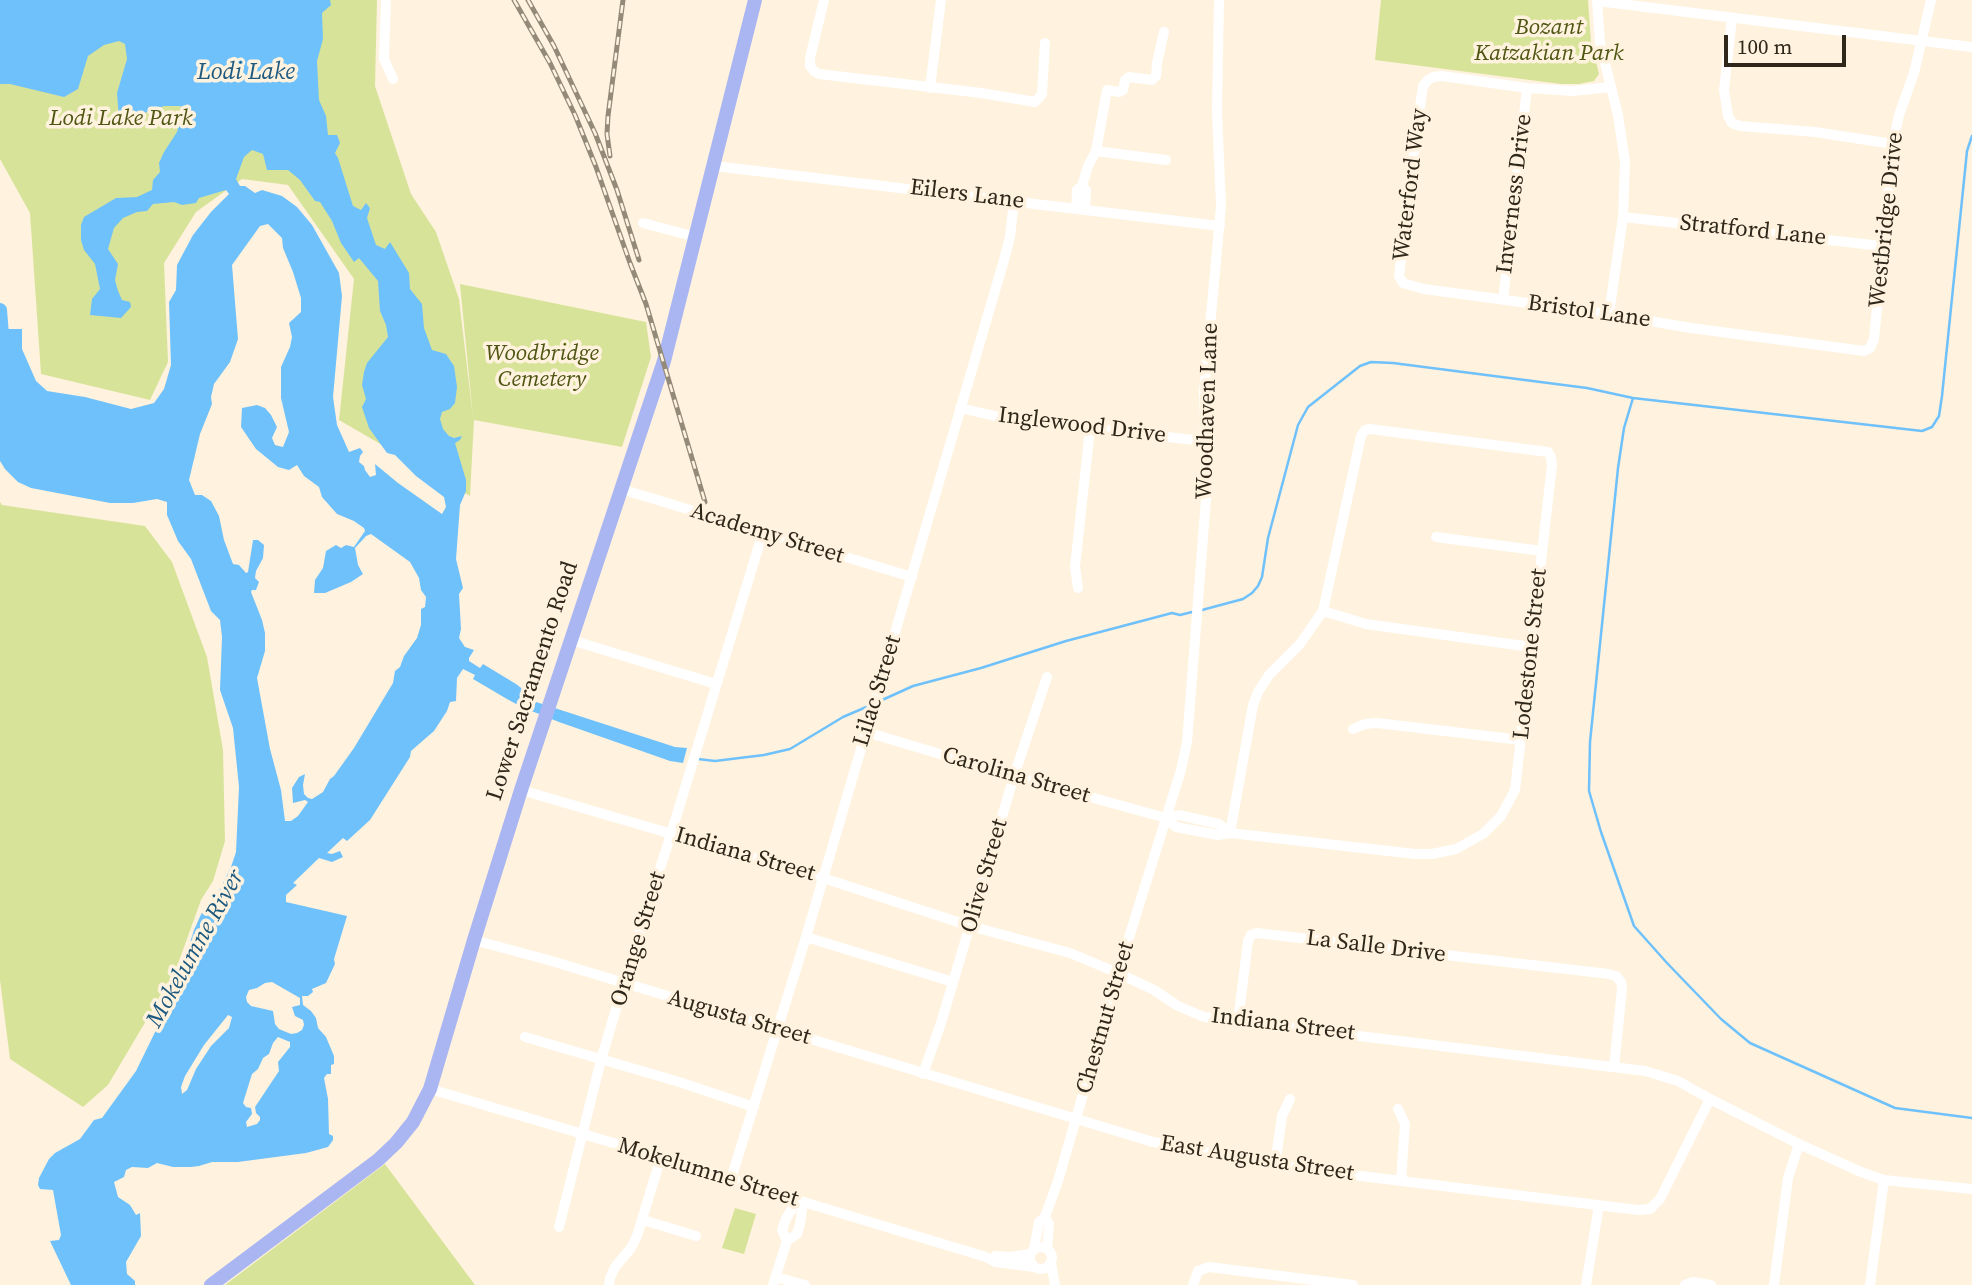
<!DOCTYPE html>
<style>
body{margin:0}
#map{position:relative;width:1972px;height:1285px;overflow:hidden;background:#fff2de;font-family:"Source Serif 4",serif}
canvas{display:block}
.scale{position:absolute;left:1724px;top:35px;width:122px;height:32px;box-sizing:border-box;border:4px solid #2f271a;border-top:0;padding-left:9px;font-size:21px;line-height:24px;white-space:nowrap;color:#2f271a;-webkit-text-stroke:5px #fff2de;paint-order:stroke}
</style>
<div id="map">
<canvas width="1972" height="1285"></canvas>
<div class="scale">100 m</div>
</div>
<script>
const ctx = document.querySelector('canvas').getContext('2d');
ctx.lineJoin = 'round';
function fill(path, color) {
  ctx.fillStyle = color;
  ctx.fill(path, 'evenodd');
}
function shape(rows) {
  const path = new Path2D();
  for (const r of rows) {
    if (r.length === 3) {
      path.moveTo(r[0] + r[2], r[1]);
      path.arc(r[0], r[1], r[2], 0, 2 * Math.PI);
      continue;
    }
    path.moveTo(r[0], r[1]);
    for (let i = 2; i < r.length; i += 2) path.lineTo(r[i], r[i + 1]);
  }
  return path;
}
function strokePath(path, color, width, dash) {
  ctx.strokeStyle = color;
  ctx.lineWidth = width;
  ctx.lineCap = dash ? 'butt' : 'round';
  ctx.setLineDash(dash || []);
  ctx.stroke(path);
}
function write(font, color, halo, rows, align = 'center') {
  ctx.font = font + ' "Source Serif 4",serif';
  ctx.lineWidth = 7;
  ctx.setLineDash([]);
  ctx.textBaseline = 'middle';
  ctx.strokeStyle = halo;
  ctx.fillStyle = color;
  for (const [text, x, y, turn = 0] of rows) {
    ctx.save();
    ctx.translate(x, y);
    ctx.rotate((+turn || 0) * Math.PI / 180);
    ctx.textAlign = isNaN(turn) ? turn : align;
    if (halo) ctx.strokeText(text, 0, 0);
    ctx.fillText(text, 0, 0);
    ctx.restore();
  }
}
fill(shape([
 [0,0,377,0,375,86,411,194,436,232,459,299,473,417,460,284,646,322,651,357,622,447,474,420,470,496,339,420,354,279,288,185,242,179,196,212,164,263,168,362,150,400,41,374,30,213,0,159],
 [1381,0,1588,0,1591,42,1599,74,1594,81,1579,84,1561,84,1375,60],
 [0,502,2,505,145,526,172,562,207,657,223,750,225,841,213,881,201,900,175,972,108,1085,83,1107,10,1059,0,980],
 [385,1164,475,1285,225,1285],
 [735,1208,756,1214,744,1254,722,1248]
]), '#d8e39a');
fill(shape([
 [0,0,330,0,331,5,322,13,323,39,317,61,319,100,326,116,328,135,337,135,340,143,335,153,338,158,353,206,361,210,366,203,370,208,367,218,376,245,385,249,390,242,409,273,410,289,422,304,424,328,432,350,446,354,454,366,457,387,455,403,450,409,442,412,440,419,443,429,449,436,454,438,462,436,460,440,455,443,466,480,466,491,460,505,456,559,463,588,459,594,461,629,459,638,465,647,474,650,469,658,469,661,480,668,483,664,516,684,529,694,533,701,675,747,687,748,683,763,670,761,559,722,534,712,527,710,507,699,473,679,475,675,463,669,457,678,456,701,450,702,447,711,434,731,411,751,410,757,370,820,347,841,343,838,327,853,332,854,340,851,343,857,332,862,319,858,293,883,297,885,286,895,286,902,347,916,334,959,335,964,326,983,312,989,313,992,308,996,302,996,303,1005,311,1011,316,1018,318,1028,326,1037,334,1056,334,1064,331,1065,331,1074,327,1074,324,1078,328,1099,329,1134,333,1136,333,1140,328,1147,306,1153,238,1162,212,1162,199,1166,191,1167,173,1167,157,1163,148,1168,132,1167,126,1170,124,1177,114,1182,118,1197,130,1205,136,1215,140,1213,141,1236,126,1262,127,1274,135,1281,135,1285,71,1285,50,1241,59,1240,61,1235,53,1190,40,1189,38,1185,39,1178,49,1159,55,1153,80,1139,94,1120,102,1118,136,1071,183,975,188,949,194,930,203,910,220,889,231,867,236,852,239,787,233,728,220,690,222,637,220,620,211,611,191,559,178,541,167,515,167,502,157,499,133,503,110,503,31,488,18,482,5,469,0,461,0,329,22,329,22,349,36,381,47,391,85,397,131,409,154,403,164,389,171,365,169,302,176,290,177,265,193,235,211,212,229,194,226,190,199,198,196,203,182,205,174,202,153,204,147,211,137,212,123,218,114,228,108,249,118,264,115,280,118,291,122,300,130,302,131,307,121,318,90,315,92,299,100,289,95,264,84,250,81,240,81,225,84,217,116,198,137,197,152,190,153,180,160,172,159,163,164,152,177,132,179,124,186,116,185,111,180,106,164,106,142,114,139,124,119,118,117,93,127,59,125,44,119,41,104,45,88,56,78,89,64,97,10,84,0,84],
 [252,150,263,154,267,170,288,170,300,180,315,201,320,202,332,221,341,243,354,262,359,258,378,281,380,311,386,325,388,337,367,363,364,372,362,385,366,399,362,407,369,428,387,453,395,455,416,476,444,497,446,507,442,514,398,483,375,464,376,475,370,477,365,470,364,466,359,462,360,456,363,452,360,448,349,452,337,425,333,397,342,296,339,273,312,225,297,207,282,196,262,190,255,193,245,186,240,186,236,179,244,157],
 [268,224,282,238,283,248,293,272,301,298,301,312,289,323,292,337,290,347,281,367,281,398,289,432,283,447,275,445,272,438,277,427,271,415,265,408,257,405,242,408,241,427,256,449,278,467,289,470,297,465,304,476,319,487,322,497,337,514,354,521,364,528,365,531,354,547,346,545,341,548,336,545,326,551,323,568,315,580,314,593,325,593,351,582,363,574,358,565,355,548,366,536,371,534,410,562,419,578,421,590,426,597,425,607,421,609,421,625,417,638,404,656,400,667,395,671,393,683,354,748,334,776,330,779,323,792,312,799,308,798,304,794,303,785,305,774,299,777,292,788,293,803,305,800,308,802,298,816,291,821,285,821,281,790,270,749,257,678,265,651,265,633,262,620,251,592,252,590,256,590,259,582,255,578,256,571,263,558,264,545,258,540,253,540,248,572,246,573,239,565,233,564,224,540,219,516,211,501,202,495,195,495,189,480,200,434,212,404,211,397,214,384,230,362,238,339,232,265,260,226],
 [272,982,300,998,300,1005,292,1007,295,1016,303,1020,304,1025,302,1030,297,1033,291,1034,279,1029,275,1024,273,1011,251,1006,247,1002,246,997,249,990,257,988,265,983],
 [228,1015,232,1017,229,1028,211,1046,196,1069,187,1090,182,1094,181,1087,185,1076,204,1045],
 [278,1037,290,1042,290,1047,278,1062,279,1071,255,1107,256,1113,260,1117,260,1120,257,1124,247,1127,246,1122,252,1114,251,1108,246,1107,243,1103,252,1074,258,1069,263,1058,269,1054,273,1043]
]), '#6fc1fb');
strokePath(shape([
 [1633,398,1624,428,1618,468,1590,742,1589,791,1601,832,1634,926,1667,963,1721,1019,1750,1043,1895,1108,1972,1118],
 [1202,610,1243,599,1252,593,1258,586,1262,577,1268,538,1298,425,1308,407,1360,366,1371,362,1393,363,1587,388,1633,398,1922,431,1932,427,1939,416,1942,396,1967,151,1972,136],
 [880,701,913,686,981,668,1066,641,1172,613,1180,615,1192,612],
 [698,759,715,761,764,755,790,749,843,717,871,705]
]), '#6fc1fb', 2.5);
strokePath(shape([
 [0,310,3,347]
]), '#6fc1fb', 14);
strokePath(shape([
 [386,0,384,59,393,79],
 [824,0,810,58,810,66,814,71,819,74,981,93,1035,102,1042,94,1045,43],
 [1597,0,1600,43,1618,115,1625,162,1623,217,1609,314],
 [1597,1,1972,47],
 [1732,18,1724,90,1728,116,1732,123,1740,126,1815,132,1893,144],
 [1611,87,1573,91,1527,88,1442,76,1433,77,1428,80,1423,86,1418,120,1399,276,1403,283,1424,289,1609,314,1691,328,1864,351,1870,348,1874,339,1893,144,1899,115,1914,73,1931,0],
 [930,88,941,0],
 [1096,151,1166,160],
 [714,166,1220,226],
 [1082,186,1086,190,1085,210],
 [1076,209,1077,190,1082,186,1088,166,1096,151,1107,90,1119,92,1123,90,1125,80,1129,77,1152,80,1156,76,1157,63,1164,32],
 [1623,217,1882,246],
 [643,223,696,237],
 [1503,300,1527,88],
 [960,408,1012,420,1204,441],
 [621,489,912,577],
 [1436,537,1542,551],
 [1078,588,1075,567,1090,429],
 [1323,611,1366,624,1531,647],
 [571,640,716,684],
 [1353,729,1365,724,1377,723,1521,740],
 [866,732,1014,776,1166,818,1176,827,1218,835,1230,833,1415,854,1432,854,1456,849,1483,834,1501,816,1515,790,1552,465,1551,457,1548,452,1370,429,1365,430,1361,436,1323,611,1300,644,1269,675,1258,692,1253,705,1230,833],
 [521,790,823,878,970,926,1070,953,1118,973,1154,990,1178,1006,1204,1017,1645,1071,1678,1081,1710,1099,1799,1144,1861,1172,1884,1180,1972,1189],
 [1166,818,1179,815,1219,824,1230,833],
 [806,937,953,982],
 [474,940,548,960,1153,1142,1258,1162,1312,1170,1638,1210,1650,1209,1660,1199,1710,1099],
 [1238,1021,1248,941,1251,935,1257,933,1609,974,1616,976,1621,982,1622,989,1614,1067],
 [525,1037,676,1081,754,1107],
 [923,1074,941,1023,1014,776,1047,677],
 [430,1089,661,1157,797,1200,986,1257,995,1262,1034,1267],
 [1398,1109,1405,1124,1401,1180],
 [1275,1165,1282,1116,1290,1099],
 [731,1179,806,937,1004,260,1010,237,1014,201],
 [1045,1217,1049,1224,1047,1249],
 [643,1220,696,1236],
 [559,1227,601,1060,630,962,671,834,763,532],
 [787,1241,797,1234,800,1224,803,1202],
 [1041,1258,11],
 [1034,1249,1039,1222,1045,1217,1058,1181,1118,973,1181,770,1187,742,1206,499,1204,392,1221,206,1217,112,1219,0],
 [995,1256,1010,1257,1030,1254],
 [1051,1263,1055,1285],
 [776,1277,805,1285],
 [609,1285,610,1278,615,1267,631,1248,637,1236,661,1157],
 [773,1285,787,1241,782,1230,786,1219,797,1200],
 [1193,1285,1198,1271,1209,1267,1353,1285],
 [1586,1285,1599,1205],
 [1685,1285,1693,1282,1711,1285],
 [1774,1285,1788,1178,1799,1144],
 [1870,1285,1884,1180]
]), '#fff', 10);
strokePath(shape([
 [211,1285,378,1160,396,1143,413,1122,430,1089,474,940,521,790,664,361,755,0]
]), '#aab6f1', 14);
const rail = shape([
 [514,0,550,63,575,115,596,167,630,263,646,304,705,502],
 [528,0,554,46,595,133,617,190,639,260],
 [610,156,607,134,608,116,623,0]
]);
strokePath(rail, '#948a79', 5);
strokePath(rail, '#fff2de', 2.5, [8]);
write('italic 23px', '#4f5613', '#fff2de', [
 ["Bozant",1549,28],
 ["Katzakian Park",1549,54],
 ["Lodi Lake Park",121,119],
 ["Woodbridge",542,354],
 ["Cemetery",542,380]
]);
write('23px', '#2f271a', '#fff2de', [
 ["Waterford Way",1411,185,-83],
 ["Inverness Drive",1515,194,-83],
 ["Eilers Lane",967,195,7],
 ["Westbridge Drive",1887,220,-84],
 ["Stratford Lane",1753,231,6],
 ["Bristol Lane",1589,312,8],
 ["Woodhaven Lane",1208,411,-88],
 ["Inglewood Drive",1082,426,7],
 ["Academy Street",767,534,17],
 ["Lodestone Street",1531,654,-84],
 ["Lower Sacramento Road",533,681,-72],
 ["Lilac Street",878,691,-73],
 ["Carolina Street",1016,776,16],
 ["Indiana Street",745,855,16],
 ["Olive Street",985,876,-74],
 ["Orange Street",639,939,-73],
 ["La Salle Drive",1376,947,7],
 ["Augusta Street",739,1018,16],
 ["Chestnut Street",1106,1018,-74],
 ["Indiana Street",1283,1025,7],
 ["East Augusta Street",1257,1159,9],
 ["Mokelumne Street",708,1173,17]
]);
write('italic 24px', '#1e5a80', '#fff2de', [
 ["Lodi Lake",246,73],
 ["Mokelumne River",196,949,-61]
]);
</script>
